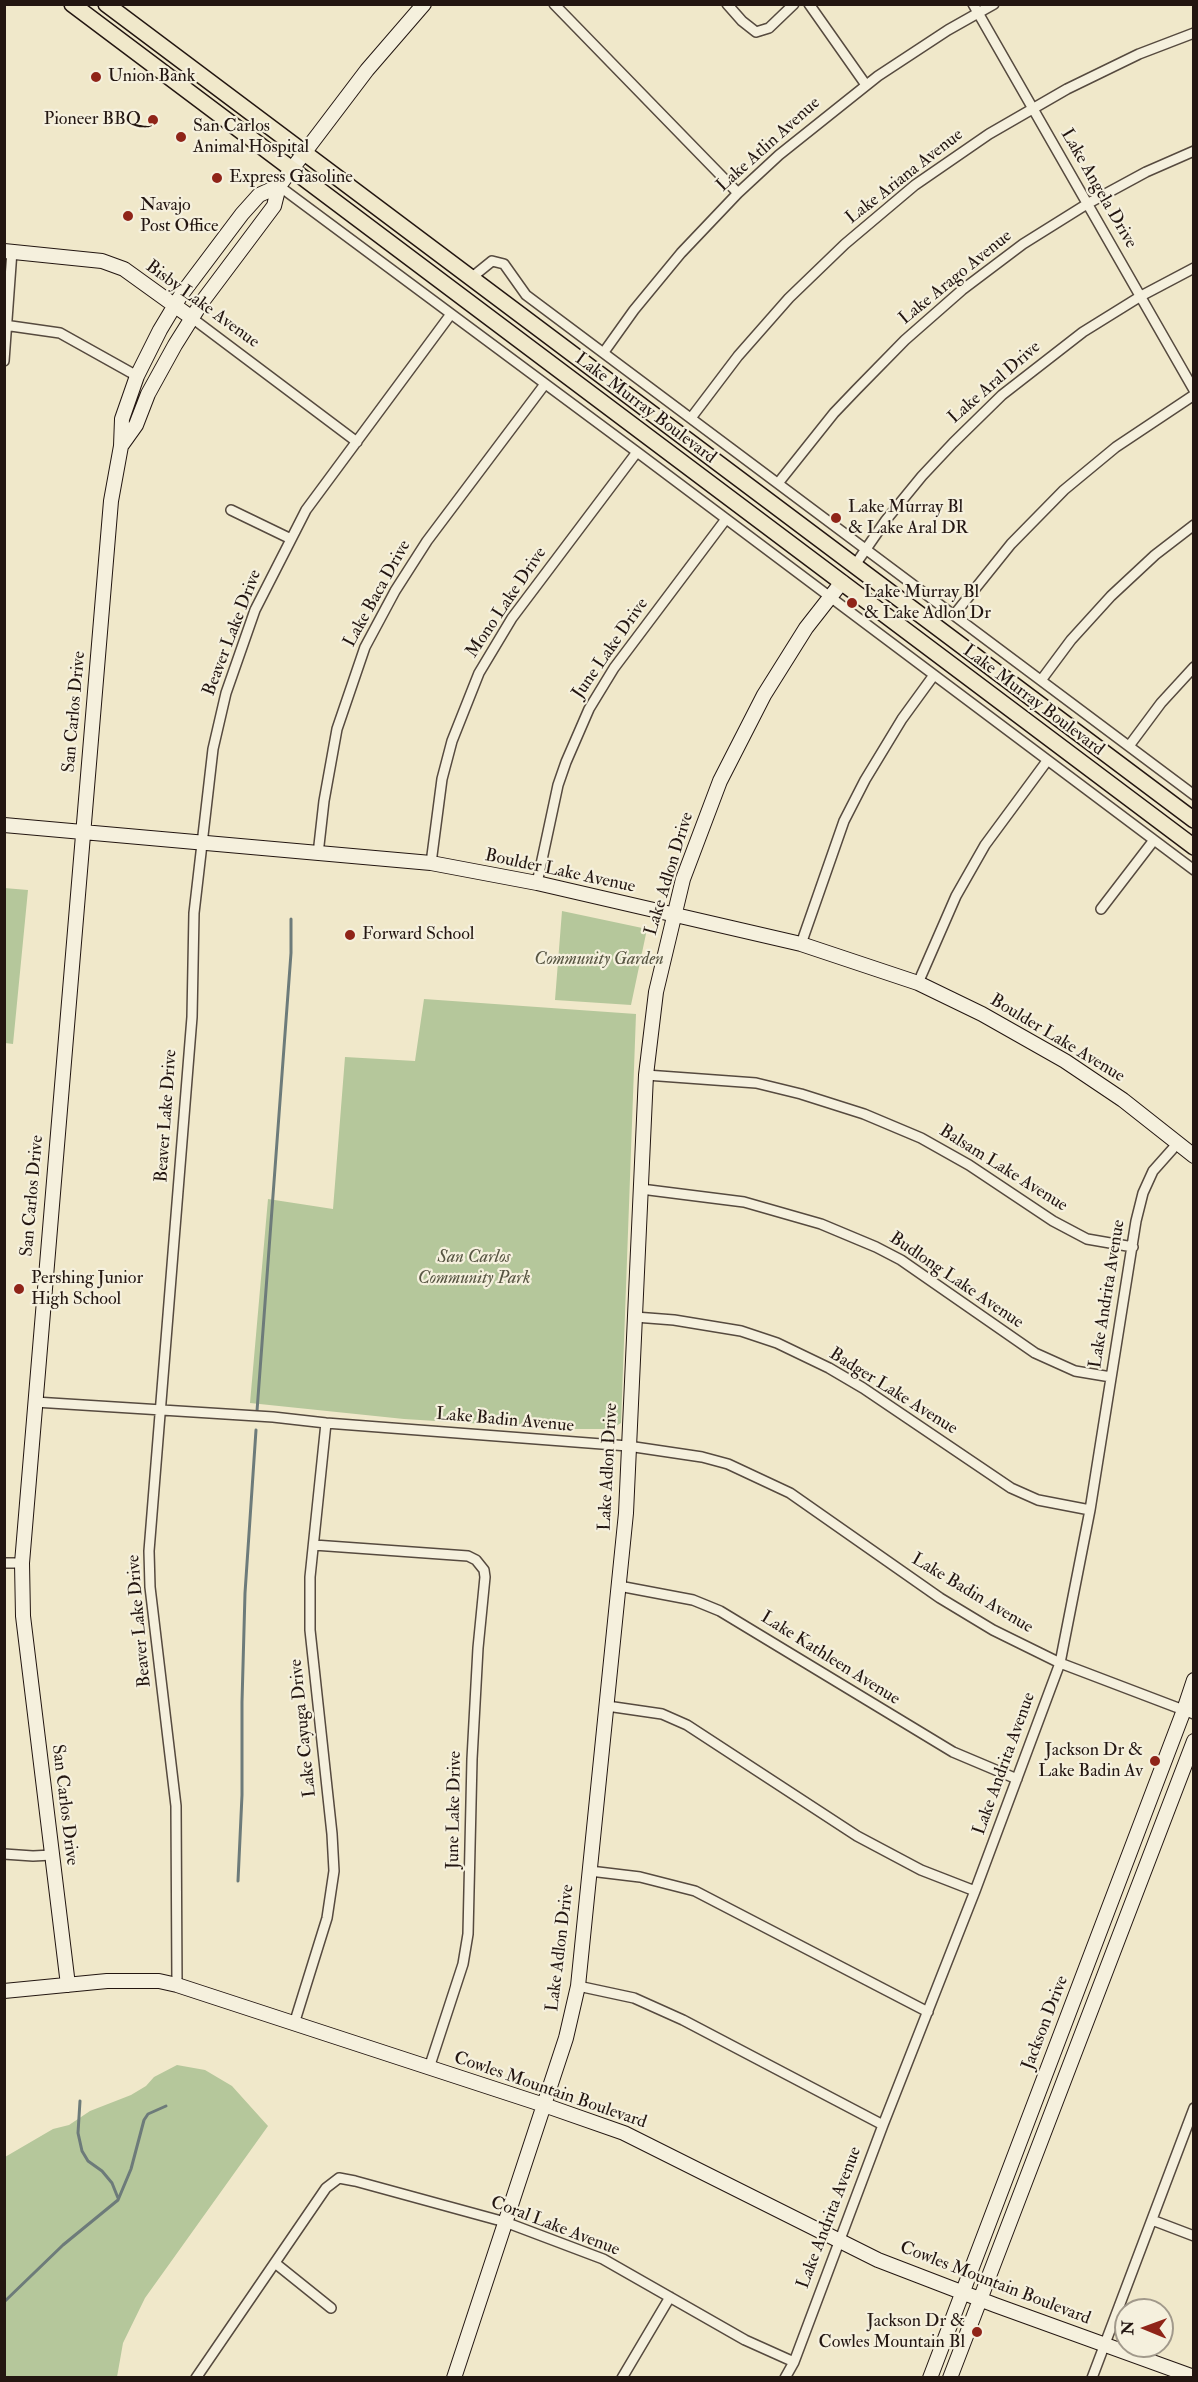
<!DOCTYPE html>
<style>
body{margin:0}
#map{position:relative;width:1198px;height:2382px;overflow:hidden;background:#f0e8ca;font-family:"IM FELL Double Pica",serif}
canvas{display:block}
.frame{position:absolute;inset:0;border:6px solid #231611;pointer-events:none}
.north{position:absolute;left:1114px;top:2298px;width:60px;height:60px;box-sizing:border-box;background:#f5f0dd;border:2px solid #a1998b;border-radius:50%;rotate:271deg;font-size:16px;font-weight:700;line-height:24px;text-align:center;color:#231611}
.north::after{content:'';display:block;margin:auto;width:21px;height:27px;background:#8f2418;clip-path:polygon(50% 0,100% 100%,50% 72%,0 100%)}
</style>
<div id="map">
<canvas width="1198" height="2382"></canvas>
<div class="frame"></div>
<div class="north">N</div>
</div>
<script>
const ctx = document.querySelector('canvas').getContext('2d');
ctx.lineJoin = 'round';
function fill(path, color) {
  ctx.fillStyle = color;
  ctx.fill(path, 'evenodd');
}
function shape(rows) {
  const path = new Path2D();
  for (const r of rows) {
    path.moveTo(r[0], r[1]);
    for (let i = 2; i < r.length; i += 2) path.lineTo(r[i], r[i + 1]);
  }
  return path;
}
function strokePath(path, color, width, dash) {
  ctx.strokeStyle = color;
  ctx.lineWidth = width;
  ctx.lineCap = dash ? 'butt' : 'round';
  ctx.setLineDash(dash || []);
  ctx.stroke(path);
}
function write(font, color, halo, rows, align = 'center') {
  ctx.font = font + ' "IM FELL Double Pica",serif';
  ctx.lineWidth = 4.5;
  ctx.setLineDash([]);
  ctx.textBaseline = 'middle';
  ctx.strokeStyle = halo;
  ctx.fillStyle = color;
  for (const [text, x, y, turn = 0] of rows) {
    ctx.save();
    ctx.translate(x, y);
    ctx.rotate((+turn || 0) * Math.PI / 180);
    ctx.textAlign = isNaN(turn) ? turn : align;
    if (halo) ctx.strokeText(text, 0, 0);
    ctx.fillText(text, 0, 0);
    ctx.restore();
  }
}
fill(shape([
 [4,888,28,890,13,1044,5,1043],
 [562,911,647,929,631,1005,555,1000],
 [424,999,636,1014,621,1423,611,1429,565,1429,404,1419,250,1403,268,1199,333,1209,345,1057,415,1061],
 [177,2065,205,2070,232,2086,268,2126,145,2298,123,2343,117,2377,5,2377,5,2157,53,2129,69,2125,90,2111,131,2095,146,2086,154,2077]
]), '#b5c79b');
strokePath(shape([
 [257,1411,291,953,291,919],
 [238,1881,242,1795,242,1702,245,1593,256,1430],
 [80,2101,78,2133,82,2151,88,2161,102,2171,112,2183,118,2198],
 [4,2302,63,2245,118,2200,131,2169,144,2120,148,2114,166,2106]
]), '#6d7b7a', 3);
const street = shape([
 [554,4,738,193],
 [727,4,742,21,756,32,769,28,794,4],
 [809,4,866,85],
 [973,4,1194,390],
 [279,186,637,452,1194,870],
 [471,278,492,261,504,264,526,295,1194,795],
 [192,318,357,442],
 [4,325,60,333,137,376],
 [604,352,634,310,681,253,738,193,779,155,878,76,948,30,994,4],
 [4,361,12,251],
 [691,418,738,356,789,298,845,244,915,185,989,134,1067,89,1139,54,1194,33],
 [779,482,834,413,856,390,905,340,962,290,1023,244,1087,204,1146,172,1194,151],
 [231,510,291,539],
 [855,565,886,520,922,476,953,443,1002,395,1083,332,1141,296,1194,268],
 [954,615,1011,544,1064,490,1116,447,1194,395],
 [1042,679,1071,640,1111,596,1155,555,1194,525],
 [1129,746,1161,703,1194,667],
 [318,854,324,801,337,729,365,647,395,591,427,541,545,384],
 [431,863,442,779,452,741,479,673,512,618,637,452],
 [537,883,558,785,566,762,589,709,614,668,726,519],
 [1101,909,1154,840],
 [801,944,844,821,865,780,902,719,934,675],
 [918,983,956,896,985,845,1047,761],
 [646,1075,756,1083,801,1094,864,1114,921,1138,969,1165,1053,1221,1087,1239,1133,1247],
 [641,1189,744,1202,821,1224,876,1247,901,1260,1035,1353,1075,1371,1111,1377],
 [635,1317,674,1320,741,1331,777,1343,829,1368,863,1388,1011,1488,1038,1500,1090,1510],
 [35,1402,273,1417,326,1423,628,1446,702,1457,728,1464,790,1493,940,1598,993,1630,1060,1663,1194,1714],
 [314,1545,468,1556,476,1560,484,1570,485,1577,478,1648,472,1759,468,1934,463,1964,429,2068],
 [4,1563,22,1563],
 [619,1586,693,1600,720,1611,953,1752,1017,1779],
 [607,1706,662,1714,687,1725,857,1836,921,1870,975,1891],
 [4,1854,33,1856,52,1855],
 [590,1871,640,1877,695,1891,928,2012],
 [177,1985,176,1806,150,1587,149,1551,192,1017,194,913,213,749,226,693,255,610,306,510,451,314],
 [578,1986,634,1998,683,2020,883,2125],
 [294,2024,327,1918,334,1871,332,1834,310,1630,310,1577,326,1423],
 [1152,2220,1194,2236],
 [275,2263,331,2308],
 [196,2378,326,2188,339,2178,355,2181,505,2222,603,2259,745,2340,794,2362],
 [622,2378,670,2297],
 [785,2378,794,2362,883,2125,975,1891,1060,1663,1090,1510,1136,1221,1143,1193,1153,1171,1177,1144],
 [1092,2378,1194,2108]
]);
const secondary = shape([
 [4,251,102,261,124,269,192,318],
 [121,446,136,425,148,394,175,345,202,302,274,206,279,186,367,70,424,4],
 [4,825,431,863,537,883,801,944,918,983,982,1014,1065,1061,1123,1100,1194,1156],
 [68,1985,23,1616,22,1563,111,501,121,446,122,419,137,376,160,330,181,295,242,214,259,195,279,186],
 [4,1991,107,1981,159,1981,177,1985,544,2105,624,2133,878,2260,995,2305,1194,2377],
 [454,2378,566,2038,578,1986,626,1513,646,1075,656,992,683,879,720,781,764,695,806,628,842,582],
 [930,2378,1184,1710,1194,1680],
 [950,2378,1194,1741]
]);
const primary = shape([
 [72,4,1194,847],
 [106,4,1194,820]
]);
strokePath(street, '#564a3f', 12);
strokePath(secondary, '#231611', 16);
strokePath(primary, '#231611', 18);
strokePath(street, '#f5f0dd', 9);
strokePath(secondary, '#f5f0dd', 14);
strokePath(primary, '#f0e8ca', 15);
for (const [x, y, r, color] of [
 [96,77,6,"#8f2418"],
 [153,120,6,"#8f2418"],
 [181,137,6,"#8f2418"],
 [217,178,6,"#8f2418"],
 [128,216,6,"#8f2418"],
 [836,518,6,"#8f2418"],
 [852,603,6,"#8f2418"],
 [350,935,6,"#8f2418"],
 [19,1289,6,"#8f2418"],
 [1155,1761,6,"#8f2418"],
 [977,2332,6,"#8f2418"]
]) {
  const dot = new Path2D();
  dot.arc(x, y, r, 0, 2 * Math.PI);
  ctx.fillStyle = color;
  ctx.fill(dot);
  strokePath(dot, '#f5f0dd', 2);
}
write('18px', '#231611', '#f5f0dd', [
 ["Union Bank",108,77],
 ["Pioneer BBQ",141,120,"right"],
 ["San Carlos",193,127],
 ["Animal Hospital",193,148],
 ["Express Gasoline",229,178],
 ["Navajo",140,206],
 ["Post Office",140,227],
 ["Lake Murray Bl",848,508],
 ["& Lake Aral DR",848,529],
 ["Lake Murray Bl",864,593],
 ["& Lake Adlon Dr",864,614],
 ["Forward School",362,935],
 ["Pershing Junior",31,1279],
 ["High School",31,1300],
 ["Jackson Dr &",1143,1751,"right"],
 ["Lake Badin Av",1143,1772,"right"],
 ["Jackson Dr &",965,2322,"right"],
 ["Cowles Mountain Bl",965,2343,"right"]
], 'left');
write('18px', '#231611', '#f5f0dd', [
 ["Lake Atlin Avenue",769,145,-42],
 ["Lake Ariana Avenue",905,177,-38],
 ["Lake Angela Drive",1098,189,60],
 ["Lake Arago Avenue",956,278,-39],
 ["Bisby Lake Avenue",202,305,36],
 ["Lake Aral Drive",995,383,-41],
 ["Lake Murray Boulevard",645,409,37],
 ["Lake Baca Drive",378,594,-61],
 ["Mono Lake Drive",507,603,-56],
 ["Beaver Lake Drive",233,633,-69],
 ["June Lake Drive",611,649,-55],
 ["Lake Murray Boulevard",1033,701,37],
 ["San Carlos Drive",75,712,-85],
 ["Boulder Lake Avenue",560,872,12],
 ["Lake Adlon Drive",670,874,-73],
 ["Boulder Lake Avenue",1057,1039,31],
 ["Beaver Lake Drive",167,1116,-86],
 ["Balsam Lake Avenue",1003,1169,32],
 ["San Carlos Drive",33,1196,-85],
 ["Budlong Lake Avenue",956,1281,34],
 ["Lake Andrita Avenue",1108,1294,-81],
 ["Badger Lake Avenue",893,1392,32],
 ["Lake Badin Avenue",505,1421,5],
 ["Lake Adlon Drive",609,1467,-87],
 ["Lake Badin Avenue",972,1594,31],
 ["Beaver Lake Drive",140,1621,-95],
 ["Lake Kathleen Avenue",830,1659,32],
 ["Lake Cayuga Drive",304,1728,-96],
 ["Lake Andrita Avenue",1005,1764,-70],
 ["San Carlos Drive",64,1805,83],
 ["June Lake Drive",455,1810,-89],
 ["Lake Adlon Drive",561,1948,-83],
 ["Jackson Drive",1046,2023,-69],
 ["Cowles Mountain Boulevard",550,2091,19],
 ["Lake Andrita Avenue",830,2218,-69],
 ["Coral Lake Avenue",555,2227,21],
 ["Cowles Mountain Boulevard",995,2284,21]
]);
write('italic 18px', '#565441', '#f5f0dd', [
 ["Community Garden",599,960],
 ["San Carlos",474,1258],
 ["Community Park",474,1279]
]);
</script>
